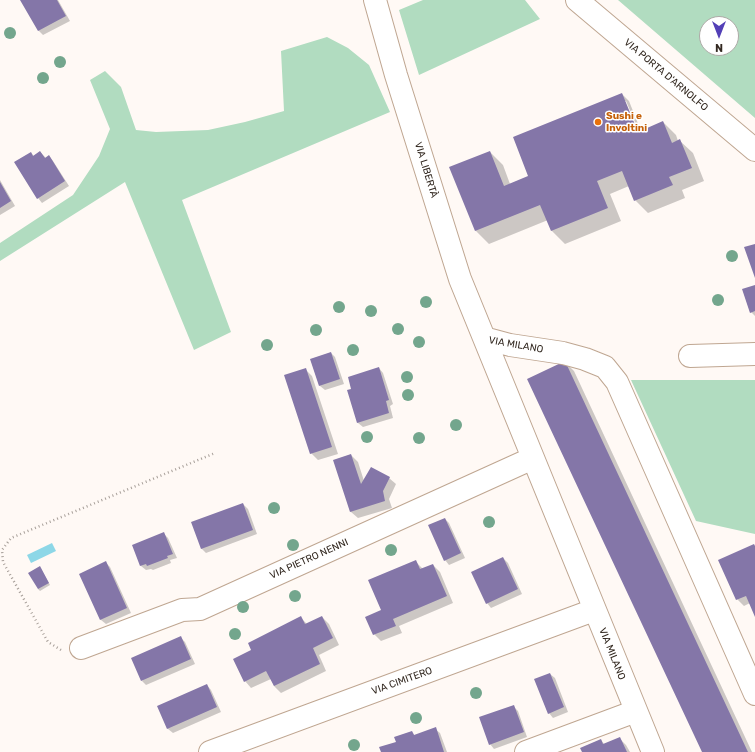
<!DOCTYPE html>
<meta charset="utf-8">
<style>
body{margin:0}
#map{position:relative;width:755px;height:752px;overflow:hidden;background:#fff9f5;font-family:Rubik,sans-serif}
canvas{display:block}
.north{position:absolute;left:699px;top:16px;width:40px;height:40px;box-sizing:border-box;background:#fff;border:1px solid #ada9a6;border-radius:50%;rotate:180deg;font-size:11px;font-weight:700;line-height:16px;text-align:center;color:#332921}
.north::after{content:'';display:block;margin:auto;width:14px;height:18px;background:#5340b7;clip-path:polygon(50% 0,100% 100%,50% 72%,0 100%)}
</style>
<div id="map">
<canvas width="755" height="752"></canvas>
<div class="north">N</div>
</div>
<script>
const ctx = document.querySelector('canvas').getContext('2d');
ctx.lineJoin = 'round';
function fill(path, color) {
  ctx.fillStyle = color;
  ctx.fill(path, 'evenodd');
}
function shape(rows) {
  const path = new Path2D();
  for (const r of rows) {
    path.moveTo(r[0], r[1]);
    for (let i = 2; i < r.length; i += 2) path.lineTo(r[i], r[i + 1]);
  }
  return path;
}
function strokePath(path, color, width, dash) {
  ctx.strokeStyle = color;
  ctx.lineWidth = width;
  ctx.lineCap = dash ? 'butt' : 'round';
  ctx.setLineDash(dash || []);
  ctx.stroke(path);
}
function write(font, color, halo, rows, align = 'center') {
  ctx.font = font + ' Rubik,sans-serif';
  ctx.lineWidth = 3;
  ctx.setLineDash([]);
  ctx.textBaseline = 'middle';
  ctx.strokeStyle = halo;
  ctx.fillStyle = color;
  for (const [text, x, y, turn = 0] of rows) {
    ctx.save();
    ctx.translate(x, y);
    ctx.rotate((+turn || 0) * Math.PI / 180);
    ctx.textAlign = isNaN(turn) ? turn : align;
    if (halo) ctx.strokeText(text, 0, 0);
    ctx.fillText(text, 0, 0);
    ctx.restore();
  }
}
fill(shape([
 [423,0,525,0,540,19,419,75,399,10],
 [618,0,755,0,755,118],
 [707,24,731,24,731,48,707,48],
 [327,37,348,48,369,65,390,112,182,200,231,332,194,350,125,182,0,261,0,243,73,195,99,156,110,129,90,80,105,71,121,87,136,130,156,132,208,130,245,122,284,111,281,51],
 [631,380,755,380,755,534,696,521]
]), '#b1dcc0');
fill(shape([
 [52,543,56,551,31,563,27,555]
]), '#8dd7e7');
fill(shape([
 [22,0,58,0,70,21,43,35,39,31],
 [622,94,629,101,641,131,663,122,676,135,678,141,680,141,693,153,704,181,682,190,685,198,648,213,635,200,629,186,610,194,621,221,565,244,552,231,548,220,489,244,476,231,451,168,490,152,503,165,510,184,530,176],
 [624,101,626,101,641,136,639,136],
 [40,152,46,158,49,156,53,161,69,186,42,203,38,198,31,153,34,156],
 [0,180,15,206,0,215],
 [755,286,755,316,751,312],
 [331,353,335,357,344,384,325,390,320,386],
 [565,362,574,371,752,752,703,752],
 [379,368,383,373,393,404,390,406,393,418,363,427,358,423,348,391,353,389],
 [305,369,312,376,338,454,318,460,311,453],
 [351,455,358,462,364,481,389,478,396,484,389,499,392,508,358,518,351,512],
 [243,504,248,509,257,534,206,553,201,548],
 [445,519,449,523,465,558,449,565,445,560],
 [164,534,168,538,177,558,170,560,171,563,153,570,151,569,146,570,141,566,133,546],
 [755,547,755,614,750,603,744,606,737,599],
 [503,558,508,563,522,594,491,608,487,603],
 [416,562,423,569,433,565,440,572,453,603,399,626,402,633,381,641,374,634,382,611],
 [106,563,110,567,131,613,106,624,101,620,80,574],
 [41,569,50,585,40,591,38,589],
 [322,617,329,624,339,645,319,655,326,671,281,693,274,686,271,679,251,688,245,681,253,651,301,618,307,624],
 [180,637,185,642,195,664,146,685,142,681],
 [550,674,555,678,568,712,553,718,549,713],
 [207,685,211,690,221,712,173,733,168,729,158,707],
 [513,706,518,711,527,737,494,749,490,744],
 [435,729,440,733,447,752,382,752,412,732,415,736],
 [619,738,626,745,630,752,583,752,601,740,605,745]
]), '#0003');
fill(shape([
 [20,0,57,0,66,16,38,31],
 [622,93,638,132,663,121,672,143,680,139,692,168,669,177,673,185,634,201,622,171,597,181,608,208,551,231,540,205,475,231,449,167,490,151,504,186,528,176,513,137],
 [40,151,45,158,49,155,65,181,37,199,14,162,31,152,33,156],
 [0,182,11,201,0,208],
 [755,244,755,278,744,247],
 [755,285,755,311,750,313,742,289],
 [331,352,340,379,319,386,310,359],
 [565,361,748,752,702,752,527,379],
 [379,367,389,400,386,401,389,413,357,423,347,390,351,389,348,377],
 [306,368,332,447,310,454,284,375],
 [351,454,361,484,371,467,390,477,383,491,385,501,350,512,333,460],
 [243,503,253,530,201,549,191,522],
 [445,518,461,553,444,561,428,525],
 [164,532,173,554,167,556,168,558,147,566,146,564,140,566,132,545],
 [754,544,755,546,755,617,746,596,736,600,718,560],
 [503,557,518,589,486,604,471,572],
 [416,560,420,569,433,564,447,596,393,619,396,626,373,635,365,617,381,610,368,580],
 [106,561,127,608,100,620,79,574],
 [40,566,49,583,38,589,28,573],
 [301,616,305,624,322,616,333,638,313,648,320,664,274,686,266,671,244,682,233,659,251,650,248,643],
 [181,636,191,659,141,681,131,658],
 [550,673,564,707,548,714,534,679],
 [207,684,217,707,167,729,157,706],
 [514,705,524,732,489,745,479,717],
 [436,727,444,752,381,752,379,747,396,742,394,737,412,731,414,735],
 [620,737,627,752,582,752,580,748,601,739,603,744]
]), '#8476a8');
const minor = shape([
 [375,0,396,75,460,279,653,752],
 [484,338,510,345,563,353,585,359,605,367,617,382,755,694],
 [690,356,755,354],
 [81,648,182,610,200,609,533,458],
 [210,752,594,610],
 [526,752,636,711]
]);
const major = shape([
 [577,0,755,150]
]);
strokePath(minor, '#bfa691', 24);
strokePath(major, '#bfa691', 24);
strokePath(shape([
 [61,650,48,642,3,562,2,550,11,538,215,453]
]), '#a79f99', 2.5, [1, 3]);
strokePath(minor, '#fff', 22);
strokePath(major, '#fff', 22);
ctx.fillStyle = '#73a68d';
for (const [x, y] of [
 [10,33],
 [60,62],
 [43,78],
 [732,256],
 [718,300],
 [426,302],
 [339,307],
 [371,311],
 [398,329],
 [316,330],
 [419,342],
 [267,345],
 [353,350],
 [407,377],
 [408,395],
 [456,425],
 [367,437],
 [419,438],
 [274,508],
 [489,522],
 [293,545],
 [391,550],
 [295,596],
 [243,607],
 [235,634],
 [476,693],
 [416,718],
 [354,745]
]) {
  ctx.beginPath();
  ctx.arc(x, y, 6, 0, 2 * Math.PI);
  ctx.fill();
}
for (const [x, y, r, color] of [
 [598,122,4,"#e8710a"]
]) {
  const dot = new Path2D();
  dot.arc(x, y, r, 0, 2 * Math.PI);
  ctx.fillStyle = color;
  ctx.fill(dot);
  strokePath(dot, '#fff', 1.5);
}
write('10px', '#332921', '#fff', [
 ["VIA PORTA D'ARNOLFO",666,75,40],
 ["VIA LIBERTÀ",426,170,73],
 ["VIA MILANO",516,345,10],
 ["VIA PIETRO NENNI",309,559,-24],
 ["VIA MILANO",612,654,68],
 ["VIA CIMITERO",402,681,-20]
]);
write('bold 10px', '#c56008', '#fff', [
 ["Sushi e",606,116],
 ["Involtini",606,128]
], 'left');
</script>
